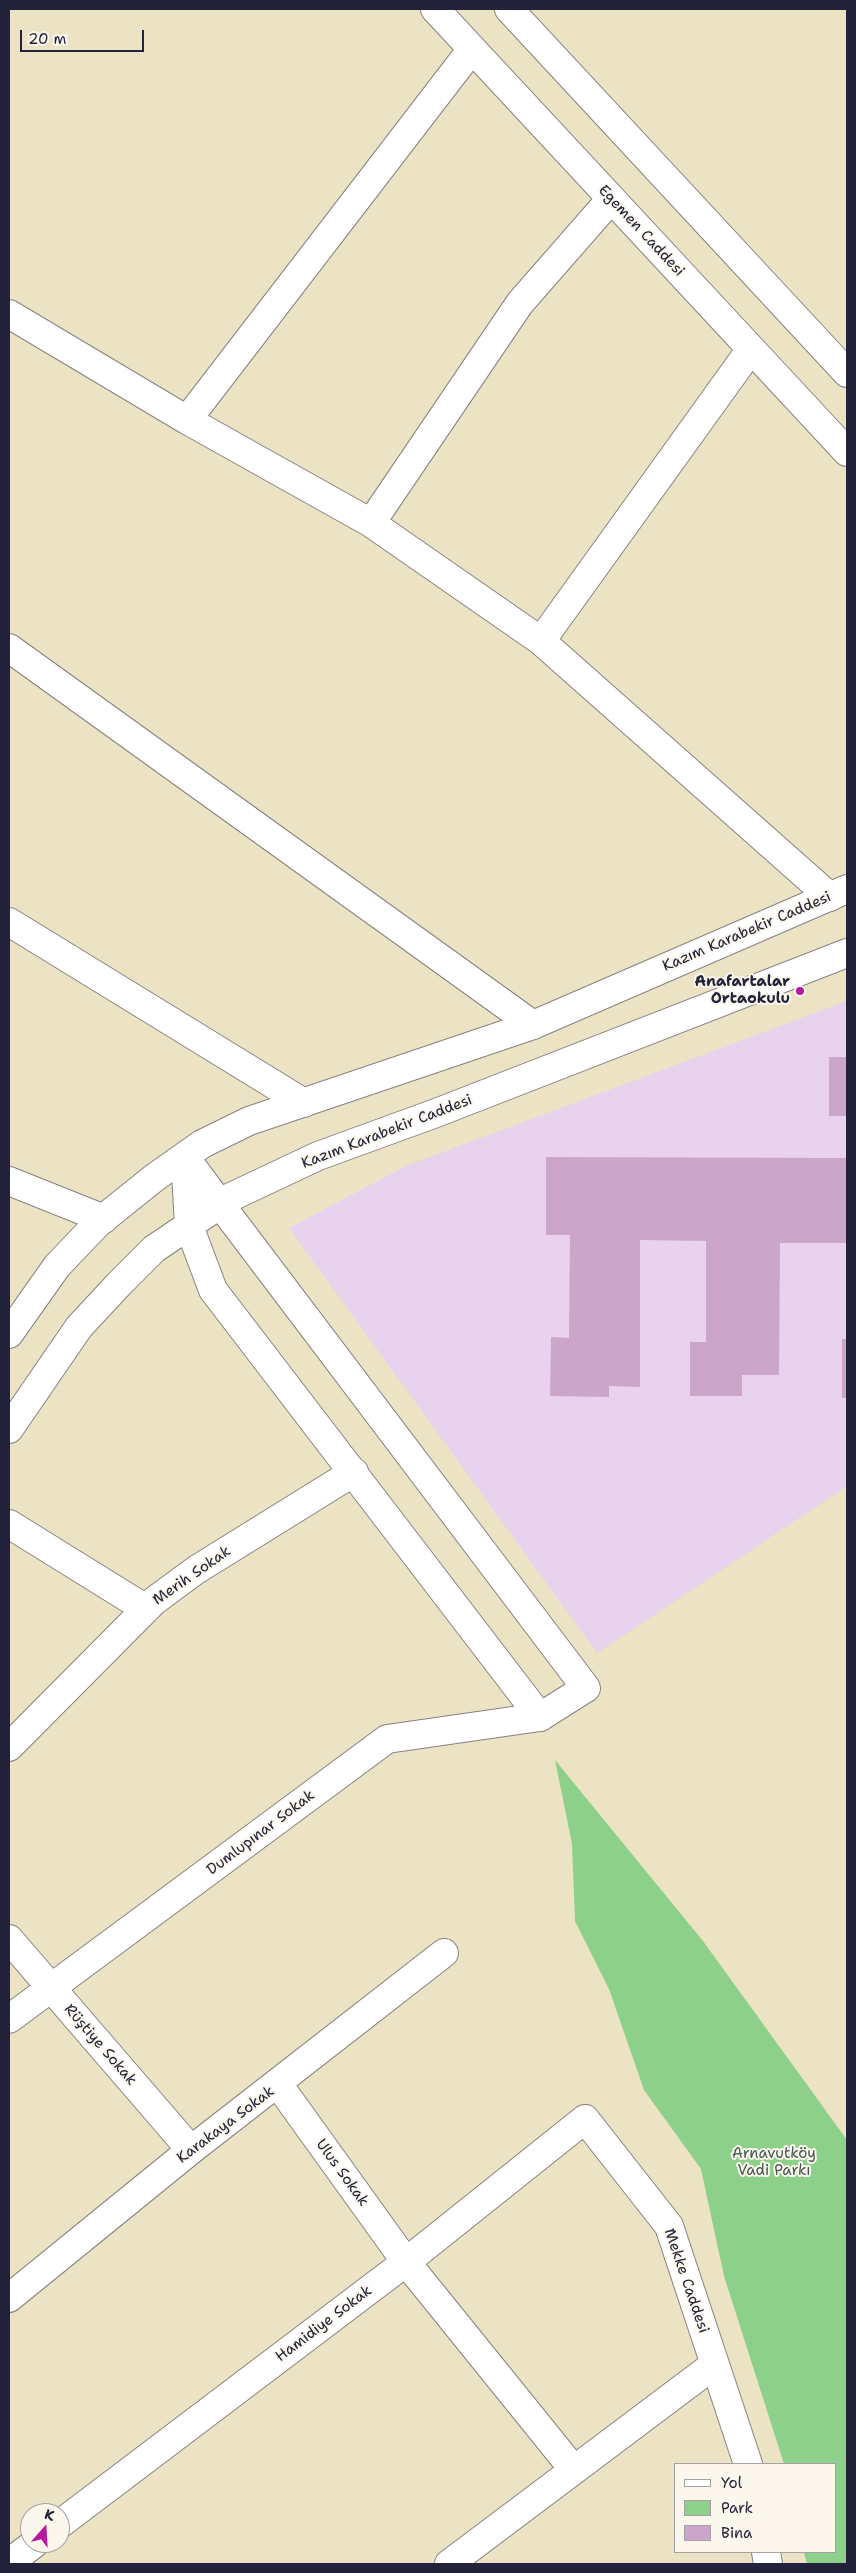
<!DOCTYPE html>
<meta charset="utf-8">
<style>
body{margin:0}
#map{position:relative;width:856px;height:2573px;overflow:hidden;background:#ece3c4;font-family:"Shantell Sans",sans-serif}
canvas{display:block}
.frame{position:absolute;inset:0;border:10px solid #22223b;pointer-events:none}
.legend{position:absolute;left:674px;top:2463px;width:162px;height:90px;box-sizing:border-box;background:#fbf7ec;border:1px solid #a4a2a5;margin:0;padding:6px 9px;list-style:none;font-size:15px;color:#22223b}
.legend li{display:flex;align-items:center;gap:10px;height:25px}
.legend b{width:25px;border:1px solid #a4a2a5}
.north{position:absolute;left:20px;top:2503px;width:50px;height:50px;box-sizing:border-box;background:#fbf7ec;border:1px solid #a4a2a5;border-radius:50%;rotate:19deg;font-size:14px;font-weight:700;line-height:20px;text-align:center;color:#22223b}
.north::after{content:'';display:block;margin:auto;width:18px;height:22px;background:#b5179e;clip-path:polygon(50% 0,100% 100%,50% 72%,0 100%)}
.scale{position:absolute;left:20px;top:30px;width:124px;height:22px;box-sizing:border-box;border:2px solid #22223b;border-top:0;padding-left:6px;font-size:15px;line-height:18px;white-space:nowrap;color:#22223b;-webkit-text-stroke:4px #fbf7ec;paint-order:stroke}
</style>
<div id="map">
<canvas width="856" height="2573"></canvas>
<div class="frame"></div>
<ul class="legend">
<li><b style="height:6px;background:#fff"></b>Yol</li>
<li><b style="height:14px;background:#8dd089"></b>Park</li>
<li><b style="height:14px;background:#cca6ca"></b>Bina</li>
</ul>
<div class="north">K</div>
<div class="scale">20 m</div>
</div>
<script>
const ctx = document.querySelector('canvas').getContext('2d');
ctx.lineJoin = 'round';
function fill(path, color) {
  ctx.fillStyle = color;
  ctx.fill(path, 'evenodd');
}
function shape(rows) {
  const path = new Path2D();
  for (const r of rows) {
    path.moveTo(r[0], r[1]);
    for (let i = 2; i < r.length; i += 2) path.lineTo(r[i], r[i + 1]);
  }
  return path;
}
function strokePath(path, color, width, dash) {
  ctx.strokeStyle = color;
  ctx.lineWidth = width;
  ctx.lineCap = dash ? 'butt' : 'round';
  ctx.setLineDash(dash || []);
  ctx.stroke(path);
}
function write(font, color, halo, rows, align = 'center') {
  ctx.font = font + ' "Shantell Sans",sans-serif';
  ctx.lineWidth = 4;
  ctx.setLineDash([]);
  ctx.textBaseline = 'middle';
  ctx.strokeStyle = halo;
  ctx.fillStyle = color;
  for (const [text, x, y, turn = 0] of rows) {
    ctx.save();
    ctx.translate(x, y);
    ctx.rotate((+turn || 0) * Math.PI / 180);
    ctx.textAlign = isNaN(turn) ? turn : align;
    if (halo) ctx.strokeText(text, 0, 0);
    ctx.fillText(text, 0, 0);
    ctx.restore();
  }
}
fill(shape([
 [847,1001,847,1486,597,1653,289,1228,408,1165]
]), '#e9d2ed');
fill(shape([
 [555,1760,703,1941,847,2140,847,2564,807,2564,804,2552,835,2552,835,2464,784,2464,724,2276,701,2169,644,2090,609,1989,575,1921,572,1844]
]), '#8dd089');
fill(shape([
 [829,1057,847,1057,847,1116,829,1116],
 [546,1157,847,1158,847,1243,780,1243,779,1375,742,1375,742,1396,690,1396,690,1342,706,1342,706,1241,640,1240,640,1387,609,1386,609,1397,550,1396,551,1337,569,1338,570,1235,546,1235],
 [842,1339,847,1339,847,1398,842,1398]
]), '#cca6ca');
const minor = shape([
 [435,9,847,452],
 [509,9,847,373],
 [9,314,187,420,371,523,541,641,830,897],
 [187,420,472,49],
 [371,523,520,303,611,199],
 [541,641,751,349],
 [9,648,533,1025],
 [9,922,304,1103],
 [9,1181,104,1219],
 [9,1524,146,1609],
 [9,1747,154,1601,196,1570,354,1472],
 [9,1939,191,2150],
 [9,2019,387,1739,540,1717],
 [278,2084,406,2262,574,2470],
 [9,2298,191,2150,444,1953],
 [60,2524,406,2262,585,2119,669,2226,748,2464],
 [766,2552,768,2564],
 [9,2563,35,2543],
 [449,2564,715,2364]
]);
const major = shape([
 [185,1157,220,1204,586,1688,540,1717,213,1290,189,1226,185,1157],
 [9,1334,57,1266,98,1223,154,1178,202,1144,249,1121,533,1025,847,889],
 [9,1429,79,1327,119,1284,154,1249,231,1197,318,1156,436,1113,847,953]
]);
strokePath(minor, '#878280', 30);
strokePath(major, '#878280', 30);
strokePath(minor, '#fff', 28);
strokePath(major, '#fff', 28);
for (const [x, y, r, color] of [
 [800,991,5,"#b5179e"]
]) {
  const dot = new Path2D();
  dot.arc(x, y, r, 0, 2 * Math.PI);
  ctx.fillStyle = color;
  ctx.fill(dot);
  strokePath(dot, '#fbf7ec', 2);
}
write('15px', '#22223b', '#fbf7ec', [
 ["Egemen Caddesi",641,231,47],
 ["Kazım Karabekir Caddesi",747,932,-23],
 ["Kazım Karabekir Caddesi",387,1132,-21],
 ["Merih Sokak",192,1576,-35],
 ["Dumlupınar Sokak",261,1833,-37],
 ["Rüştiye Sokak",100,2045,49],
 ["Karakaya Sokak",226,2125,-37],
 ["Ulus Sokak",342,2173,54],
 ["Mekke Caddesi",686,2281,71],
 ["Hamidiye Sokak",324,2324,-37]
]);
write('bold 15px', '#22223b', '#fbf7ec', [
 ["Anafartalar",790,982],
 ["Ortaokulu",790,999]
], 'right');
write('15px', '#425652', '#fbf7ec', [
 ["Arnavutköy",774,2154],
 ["Vadi Parkı",774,2171]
]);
</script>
